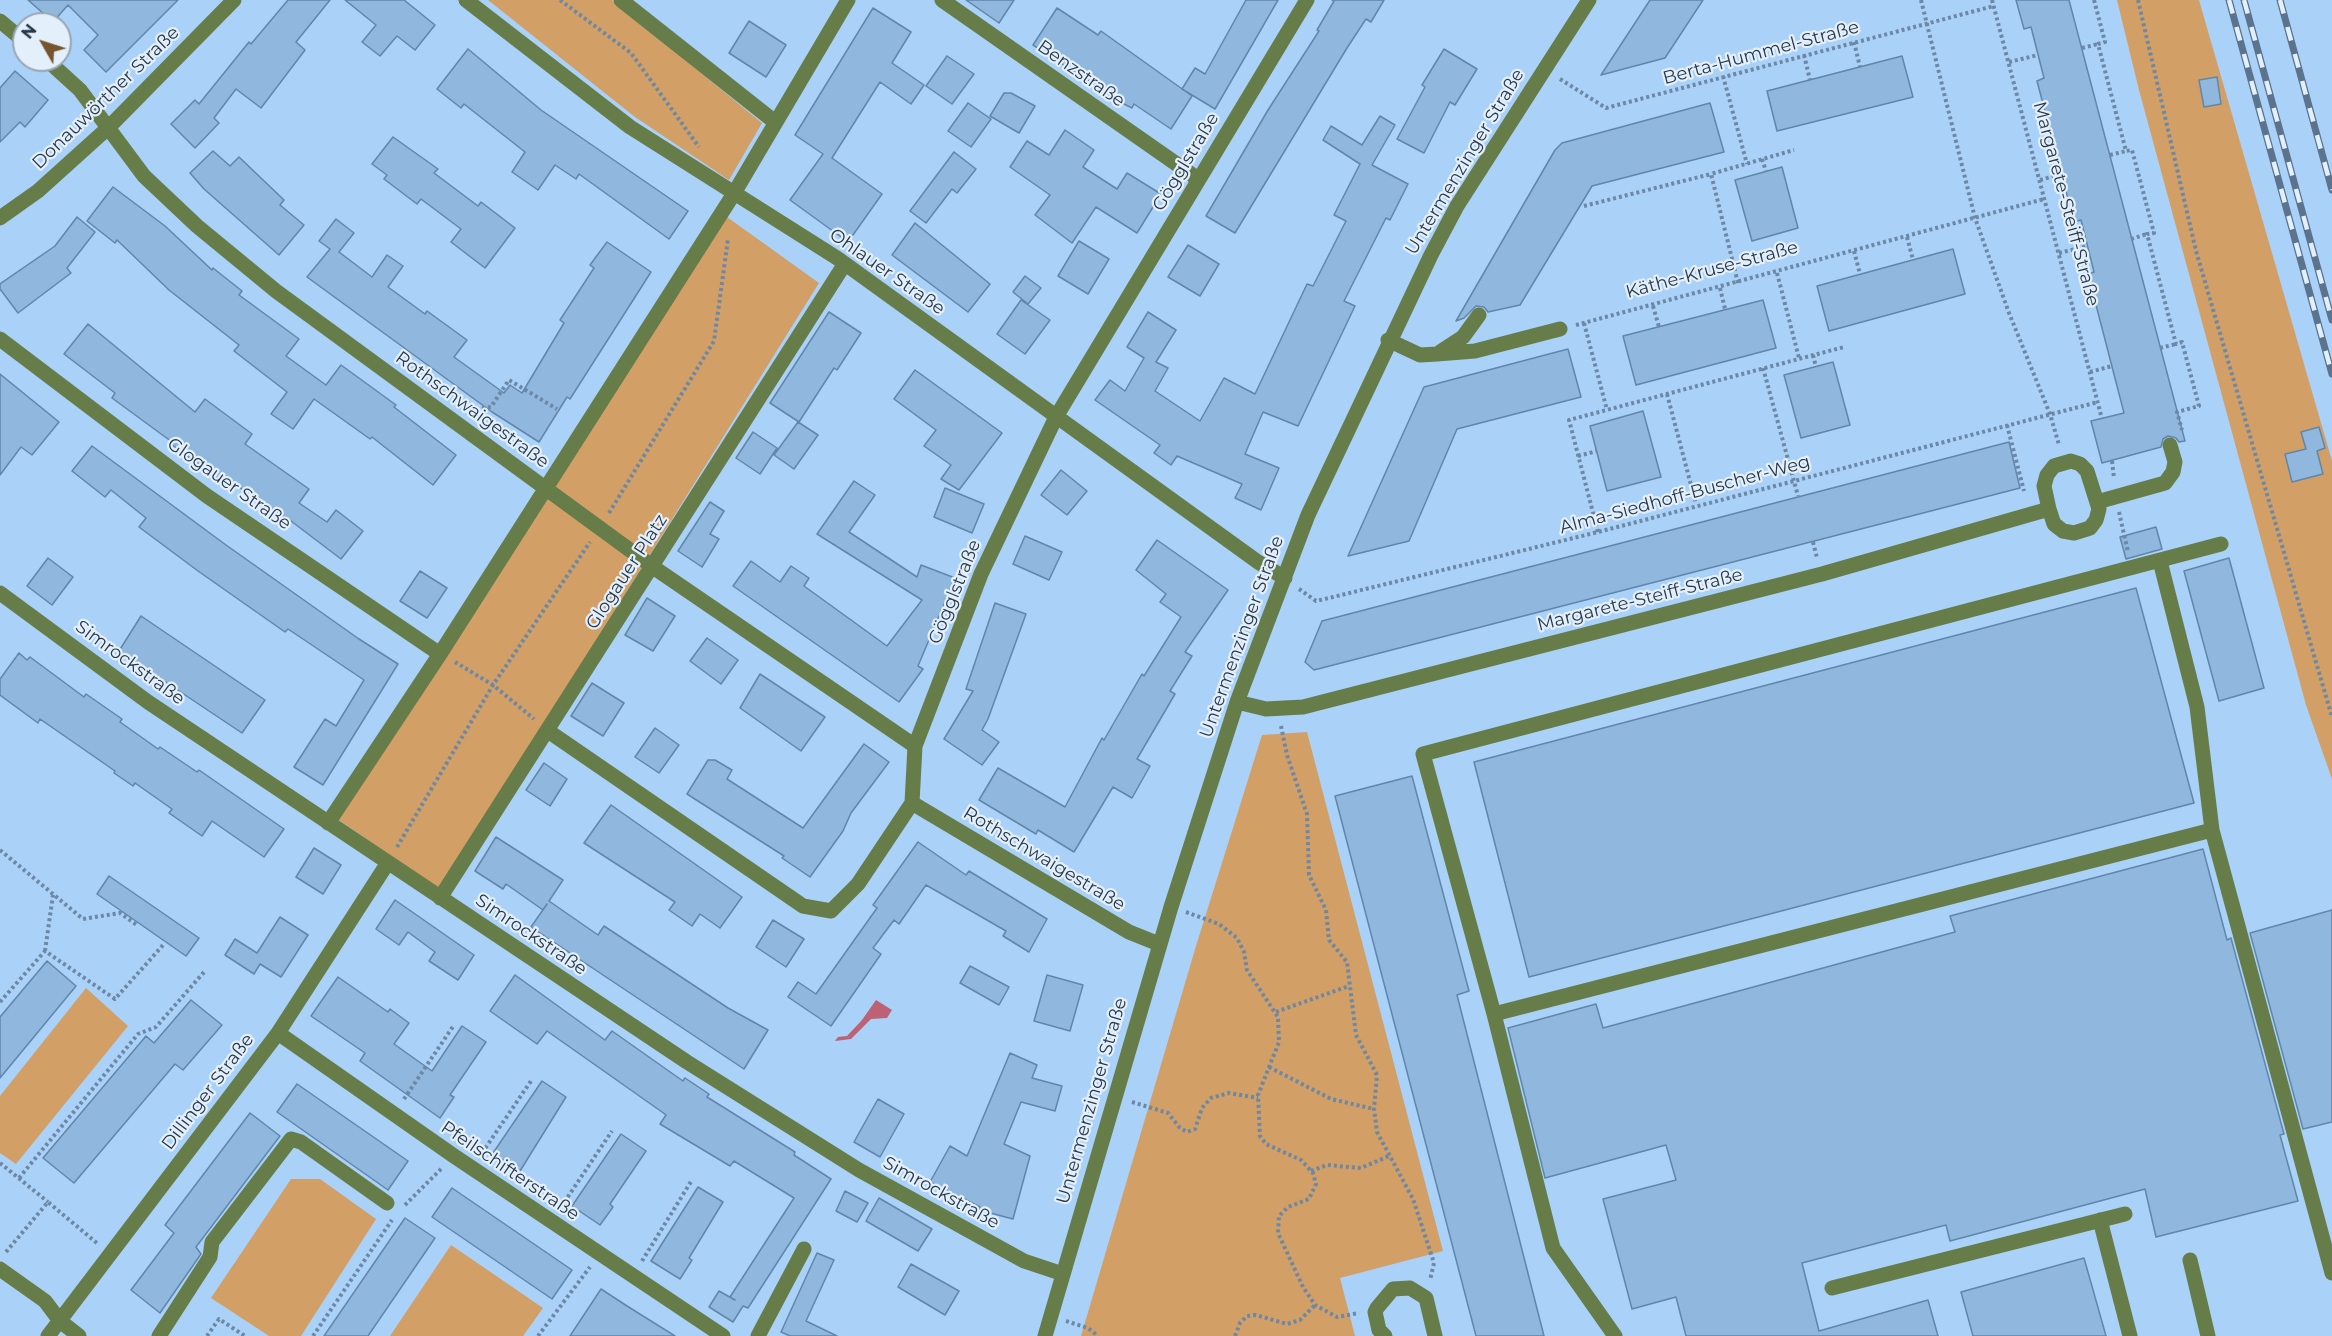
<!DOCTYPE html>
<meta charset="utf-8">
<style>
body{margin:0}
#map{position:relative;width:2332px;height:1336px;overflow:hidden;background:#aad1f8;font-family:Montserrat,sans-serif}
canvas{display:block}
.north{position:absolute;left:12px;top:12px;width:60px;height:60px;box-sizing:border-box;background:#e3effb;border:2px solid #99a6b4;border-radius:50%;rotate:309deg;font-size:16px;font-weight:700;line-height:24px;text-align:center;color:#293949}
.north::after{content:'';display:block;margin:auto;width:21px;height:27px;background:#76542c;clip-path:polygon(50% 0,100% 100%,50% 72%,0 100%)}
</style>
<div id="map">
<canvas width="2332" height="1336"></canvas>
<div class="north">N</div>
</div>
<script>
const ctx = document.querySelector('canvas').getContext('2d');
ctx.lineJoin = 'round';
function fill(path, color) {
  ctx.fillStyle = color;
  ctx.fill(path, 'evenodd');
}
function shape(rows) {
  const path = new Path2D();
  for (const r of rows) {
    path.moveTo(r[0], r[1]);
    for (let i = 2; i < r.length; i += 2) path.lineTo(r[i], r[i + 1]);
  }
  return path;
}
function strokePath(path, color, width, dash) {
  ctx.strokeStyle = color;
  ctx.lineWidth = width;
  ctx.lineCap = dash ? 'butt' : 'round';
  ctx.setLineDash(dash || []);
  ctx.stroke(path);
}
function write(font, color, halo, rows, align = 'center') {
  ctx.font = font + ' Montserrat,sans-serif';
  ctx.lineWidth = 4.5;
  ctx.setLineDash([]);
  ctx.textBaseline = 'middle';
  ctx.strokeStyle = halo;
  ctx.fillStyle = color;
  for (const [text, x, y, turn = 0] of rows) {
    ctx.save();
    ctx.translate(x, y);
    ctx.rotate((+turn || 0) * Math.PI / 180);
    ctx.textAlign = isNaN(turn) ? turn : align;
    if (halo) ctx.strokeText(text, 0, 0);
    ctx.fillText(text, 0, 0);
    ctx.restore();
  }
}
fill(shape([
 [488,0,612,0,762,123,729,180,635,117],
 [2117,0,2199,0,2332,461,2332,779,2306,705,2139,90],
 [727,217,819,283,542,728,438,888,336,818],
 [1307,732,1443,1251,1340,1278,1355,1336,1081,1336,1196,946,1262,735],
 [86,988,128,1026,16,1164,0,1153,0,1096],
 [291,1179,320,1179,376,1219,301,1336,269,1336,211,1298],
 [451,1245,543,1308,523,1336,390,1336]
]), '#d29f66');
fill(shape([
 [876,1000,892,1010,887,1018,871,1019,851,1039,835,1041,838,1037,847,1036,862,1020]
]), '#bd6274');
const building = shape([
 [28,0,178,0,106,72,84,50,98,35,68,5,53,22,28,0],
 [288,0,330,0,296,42,305,50,261,108,236,89,214,118,219,123,195,148,171,124,195,100,199,104,249,42,251,44,288,0],
 [345,0,404,0,435,25,415,50,397,36,380,56,362,42,376,25,345,0],
 [966,0,1014,0,999,23,966,0],
 [1246,0,1278,0,1215,109,1182,89,1195,68,1205,74,1246,0],
 [1332,0,1384,0,1371,22,1366,19,1347,48,1235,233,1206,216,1268,110,1319,31,1317,30,1334,1,1332,0],
 [1650,0,1703,0,1665,58,1601,75,1650,0],
 [2016,0,2069,0,2185,441,2179,442,2176,438,2168,436,2163,439,2161,447,2102,463,2091,421,2124,413,2088,274,2094,272,2081,220,2074,222,2037,81,2044,78,2031,27,2024,29,2016,0],
 [873,8,911,32,892,63,924,85,911,104,880,82,832,158,882,194,848,242,790,200,823,154,795,135,873,8],
 [1057,8,1098,35,1101,31,1192,96,1171,129,1134,104,1132,108,1122,103,1033,45,1057,8],
 [749,21,786,45,766,77,729,53,749,21],
 [468,49,541,110,688,211,669,239,579,174,576,179,555,165,538,190,512,172,525,152,464,104,461,108,437,89,468,49],
 [1444,49,1477,69,1455,105,1450,102,1424,153,1397,139,1425,87,1422,85,1444,49],
 [947,56,974,74,952,104,926,86,947,56],
 [1902,56,1913,97,1777,131,1767,91,1902,56],
 [15,71,48,100,25,127,20,122,0,142,0,88,15,71],
 [2217,77,2221,104,2204,107,2199,80,2217,77],
 [1004,93,1011,93,1035,106,1019,133,990,116,1004,93],
 [968,103,991,119,971,147,948,131,968,103],
 [1710,103,1724,152,1592,186,1520,305,1488,312,1484,307,1476,306,1464,318,1456,321,1555,150,1562,143,1710,103],
 [1380,116,1395,125,1372,165,1408,184,1390,220,1386,218,1344,301,1355,306,1298,426,1263,412,1245,454,1279,468,1261,510,1235,498,1242,484,1177,456,1171,465,1154,453,1160,445,1095,400,1110,380,1125,391,1144,358,1127,347,1148,312,1176,330,1156,362,1168,368,1155,391,1200,421,1224,378,1255,394,1307,284,1313,286,1346,221,1334,215,1360,164,1323,140,1331,126,1362,145,1380,116],
 [1065,130,1094,150,1083,167,1117,189,1127,173,1161,194,1137,233,1096,207,1072,243,1035,215,1050,195,1010,167,1027,141,1049,155,1065,130],
 [393,137,438,169,434,173,478,206,481,202,515,228,485,268,451,242,461,229,421,199,417,204,384,179,387,175,372,164,393,137],
 [213,151,230,166,239,157,284,200,280,205,304,225,279,255,204,189,190,173,213,151],
 [954,152,976,169,957,193,952,189,926,223,910,211,954,152],
 [1782,167,1798,228,1752,241,1735,180,1782,167],
 [113,187,165,226,212,270,213,268,242,291,239,295,299,339,286,356,326,385,341,365,396,405,394,407,456,455,433,485,372,437,370,439,314,399,293,429,271,414,287,392,234,351,239,345,169,290,117,240,115,243,87,221,113,187],
 [77,217,95,232,67,268,71,273,18,313,0,289,0,284,55,246,77,217],
 [336,219,354,233,339,252,372,277,387,255,403,266,388,287,425,314,427,311,467,340,454,357,504,393,510,385,522,393,564,323,560,320,594,268,590,265,607,242,651,272,570,399,567,397,539,442,492,412,307,277,330,249,319,241,336,219],
 [915,223,990,284,968,312,892,255,915,223],
 [1079,241,1109,259,1088,294,1058,276,1079,241],
 [1188,245,1219,264,1200,296,1168,277,1188,245],
 [1953,249,1965,294,1829,331,1817,286,1953,249],
 [1025,276,1041,288,1028,304,1013,292,1025,276],
 [1021,300,1050,320,1025,354,997,334,1021,300],
 [1763,300,1776,348,1636,385,1623,336,1763,300],
 [829,312,861,333,837,370,834,368,799,422,770,403,829,312],
 [88,324,195,412,205,399,252,434,245,444,309,489,299,503,327,522,336,510,363,531,341,559,291,521,222,476,219,480,171,444,172,442,112,398,115,393,64,354,88,324],
 [1568,349,1581,397,1457,429,1409,541,1348,556,1424,387,1568,349],
 [1833,362,1850,425,1801,438,1784,375,1833,362],
 [915,370,1002,433,959,490,941,479,951,465,924,446,936,430,894,399,915,370],
 [0,374,59,422,32,455,21,447,0,475,0,374],
 [1643,411,1661,477,1607,491,1590,426,1643,411],
 [798,422,818,435,794,469,774,455,798,422],
 [2319,427,2325,448,2317,451,2323,474,2292,482,2285,454,2306,449,2301,432,2319,427],
 [753,432,777,448,760,474,736,458,753,432],
 [2009,442,2020,488,1314,670,1305,662,1322,621,2009,442],
 [92,446,226,545,359,639,398,664,323,785,294,767,325,719,336,726,364,680,288,629,285,632,198,571,139,527,146,518,111,490,105,497,72,471,92,446],
 [1061,470,1087,491,1067,515,1041,495,1061,470],
 [854,481,875,495,849,532,917,577,921,565,955,578,918,666,923,669,899,702,733,586,751,561,780,582,791,566,809,578,804,586,887,646,922,600,817,534,854,481],
 [945,488,984,504,972,533,934,517,945,488],
 [710,502,724,511,710,534,719,539,702,567,678,551,710,502],
 [2156,527,2162,549,2126,559,2120,537,2156,527],
 [1025,536,1062,552,1049,580,1013,564,1025,536],
 [1157,540,1228,590,1185,652,1192,656,1170,691,1175,694,1137,759,1150,766,1132,798,1113,787,1074,852,1038,830,1036,834,979,800,998,768,1065,807,1102,738,1104,740,1142,674,1144,676,1181,617,1160,602,1166,594,1136,570,1157,540],
 [48,558,73,577,52,605,27,586,48,558],
 [2229,558,2264,688,2219,701,2184,571,2229,558],
 [420,571,447,588,427,618,400,601,420,571],
 [2136,588,2194,803,1529,977,1474,762,2136,588],
 [647,598,675,616,653,651,625,635,647,598],
 [995,603,1026,614,988,719,982,730,999,742,982,765,944,739,973,691,966,689,995,603],
 [141,616,265,700,242,733,119,651,141,616],
 [707,638,738,660,721,684,690,661,707,638],
 [19,653,27,660,30,657,84,697,86,694,122,719,120,722,158,749,160,747,197,772,199,770,284,829,264,857,212,821,202,836,169,813,172,809,135,783,133,786,114,773,115,771,40,719,38,723,0,695,0,679,19,653],
 [760,674,825,717,801,751,740,708,760,674],
 [592,683,624,703,603,736,571,716,592,683],
 [655,728,679,745,659,773,635,757,655,728],
 [864,744,889,762,851,813,843,831,810,877,782,858,784,856,687,794,708,760,715,760,732,770,727,779,803,828,864,744],
 [544,763,567,779,550,806,526,790,544,763],
 [1412,776,1469,991,1457,995,1544,1336,1476,1336,1335,796,1412,776],
 [611,805,742,897,720,928,700,914,692,926,669,910,675,902,584,843,611,805],
 [496,837,563,880,549,901,598,935,604,926,728,1008,768,1030,744,1069,531,927,547,904,543,910,506,884,503,889,475,871,496,837],
 [918,842,966,875,969,871,1047,919,1029,952,1003,936,1006,931,926,885,899,924,894,920,873,948,881,954,831,1026,788,997,798,982,816,994,877,908,873,905,918,842],
 [314,848,341,865,323,894,296,877,314,848],
 [2203,849,2227,940,2231,938,2284,1134,2280,1135,2298,1201,2156,1237,2145,1189,1950,1241,1946,1225,1802,1263,1819,1331,1928,1300,1938,1336,1686,1336,1676,1297,1632,1309,1603,1199,1676,1180,1666,1145,1545,1178,1508,1028,1596,1004,1603,1028,1955,932,1950,916,2203,849],
 [109,876,199,938,186,956,97,894,109,876],
 [395,900,474,955,458,980,429,961,435,952,408,932,399,945,376,929,395,900],
 [2332,910,2332,1122,2303,1129,2250,933,2332,910],
 [280,917,308,935,281,977,260,964,254,974,225,955,235,939,257,953,280,917],
 [773,920,804,939,786,967,756,947,773,920],
 [47,961,76,986,0,1078,0,1017,47,961],
 [970,966,1009,987,999,1005,960,983,970,966],
 [515,975,605,1040,612,1031,683,1081,685,1078,709,1094,707,1097,795,1152,794,1155,831,1179,748,1308,743,1306,733,1322,709,1307,719,1291,735,1300,730,1297,794,1198,734,1161,730,1166,660,1124,666,1115,662,1112,547,1031,537,1044,490,1011,515,975],
 [1047,975,1083,985,1070,1031,1034,1021,1047,975],
 [338,977,388,1012,390,1009,409,1023,394,1044,432,1071,462,1026,486,1042,450,1095,454,1097,440,1118,360,1061,365,1053,311,1016,338,977],
 [191,1000,222,1025,183,1070,175,1064,74,1183,43,1158,146,1036,154,1043,191,1000],
 [1010,1053,1037,1065,1032,1078,1062,1086,1055,1111,1021,1102,1004,1144,1030,1156,1013,1219,979,1210,980,1207,930,1182,950,1146,967,1156,1010,1053],
 [542,1081,566,1097,520,1171,493,1153,542,1081],
 [297,1084,408,1161,388,1190,277,1112,297,1084],
 [878,1099,904,1114,880,1157,854,1142,878,1099],
 [250,1113,280,1136,196,1247,201,1254,160,1313,131,1290,174,1233,165,1225,250,1113],
 [621,1134,646,1151,610,1204,613,1207,600,1225,572,1206,621,1134],
 [698,1187,723,1202,689,1258,692,1260,680,1279,651,1261,698,1187],
 [452,1188,572,1270,552,1299,432,1217,452,1188],
 [845,1191,868,1203,857,1222,836,1211,845,1191],
 [879,1198,932,1229,918,1251,866,1221,879,1198],
 [405,1218,435,1238,368,1336,324,1336,405,1218],
 [817,1253,834,1260,806,1321,837,1336,790,1336,781,1332,817,1253],
 [2084,1258,2106,1336,1973,1336,1961,1292,2084,1258],
 [911,1264,959,1291,945,1315,898,1287,911,1264],
 [601,1289,627,1306,675,1336,570,1336,601,1289]
]);
fill(building, '#90b7dd');
strokePath(building, '#6186aa', 1.5);
strokePath(shape([
 [560,0,631,53,699,147],
 [1921,0,1975,218,2009,313,2050,414,2059,445],
 [1992,0,2102,419],
 [2094,0,2105,42,2098,44,2126,151,2132,150,2154,233,2147,234,2176,344,2182,342,2199,406,2177,412,2182,430],
 [2138,0,2196,251,2332,717],
 [1854,42,1860,67],
 [2082,48,2098,44],
 [1804,55,1810,80],
 [2009,62,2038,55],
 [1723,76,1747,164],
 [1560,79,1606,108,1994,6],
 [2110,155,2126,151],
 [1762,159,1766,171],
 [2040,180,2062,174],
 [1584,206,1711,174],
 [1907,237,1913,260],
 [2131,239,2147,234],
 [1854,251,1860,274],
 [2059,253,2087,246],
 [1777,273,1799,358],
 [1738,283,1711,174,1794,150],
 [1720,288,1725,309],
 [1653,306,1659,327],
 [1584,323,1607,410],
 [1576,325,2044,199],
 [2160,348,2176,344],
 [1813,355,1816,367],
 [1763,368,1798,496],
 [2090,372,2112,366],
 [1667,394,1696,504],
 [470,410,491,407,509,380,557,409],
 [2007,425,2024,491],
 [1578,456,1597,451],
 [2112,461,2114,478],
 [2119,512,2128,552],
 [609,513,714,341,728,239],
 [1598,532,1569,420,1844,347],
 [1813,542,1817,558],
 [1299,589,1316,601,1333,597,1598,532,2098,402],
 [455,662,493,685,534,719],
 [1281,726,1287,755,1307,814,1309,875,1326,910,1329,940,1347,962,1356,1035,1377,1075,1374,1109,1377,1132,1413,1199,1434,1263,1430,1280],
 [397,847,493,685,590,542],
 [0,850,83,919,120,913,137,925],
 [1186,912,1219,924,1237,938,1244,952,1247,970,1278,1017,1279,1042,1258,1095,1260,1136,1266,1144,1301,1160,1313,1173,1316,1184,1309,1199,1288,1207,1279,1216,1278,1233,1303,1287,1315,1305,1337,1317,1359,1313],
 [45,951,53,895],
 [0,1002,45,951,115,999,164,944],
 [1276,1012,1349,986],
 [1269,1067,1331,1099,1374,1109],
 [404,1099,454,1025],
 [1132,1102,1168,1113,1180,1128,1187,1132,1195,1129,1202,1108,1211,1098,1229,1093,1258,1098],
 [482,1153,531,1081],
 [0,1163,48,1202],
 [1311,1171,1327,1165,1361,1168,1389,1156],
 [19,1178,138,1034,156,1027,204,972],
 [405,1205,442,1168],
 [561,1207,612,1131],
 [6,1252,48,1202,98,1244],
 [642,1261,692,1180],
 [1066,1321,1088,1328,1098,1336],
 [207,1336,219,1319,245,1336],
 [313,1336,392,1220],
 [538,1336,590,1267],
 [1235,1336,1240,1323,1247,1316,1256,1315,1287,1324,1300,1320,1315,1305]
]), '#6c88a4', 4, [3, 3]);
strokePath(shape([
 [466,0,630,127,837,258,1258,562,1285,578],
 [621,0,775,122],
 [942,0,1198,179],
 [0,21,24,41],
 [47,60,80,90,144,176,197,226,276,291,653,567,915,746],
 [0,218,38,191,109,127,234,0],
 [0,339,207,496,440,654],
 [1388,340,1420,355,1437,354,1475,351,1560,329],
 [1440,352,1463,337,1479,315],
 [2097,502,2165,483,2173,472,2175,462,2170,445],
 [2160,561,2197,707,2212,830,2332,1273],
 [0,593,148,702,687,1062,859,1170,1024,1261,1063,1274],
 [1237,702,1266,709,1303,707,1822,574,2049,509,2054,524,2063,531,2074,533,2090,528,2096,520,2099,509,2087,471,2080,464,2071,461,2054,466,2047,475,2044,486,2049,509],
 [548,731,803,906,831,911,858,884,912,803,915,746,981,574,1056,417,1307,0],
 [912,803,1129,932,1159,944],
 [328,823,440,654,733,195,848,0],
 [440,898,844,265],
 [1494,1014,2212,830],
 [278,1033,454,1156,723,1336],
 [2100,1220,2130,1336],
 [2190,1260,2208,1336],
 [0,1269,45,1301,60,1321,79,1336],
 [1832,1288,2125,1214],
 [48,1336,278,1033,387,864],
 [159,1336,210,1257,212,1242,291,1139,301,1142,387,1203],
 [758,1336,804,1249],
 [1045,1336,1171,907,1237,702,1308,515,1431,255,1457,206,1589,0],
 [1385,1336,1379,1330,1375,1312,1377,1308,1393,1289,1410,1288,1426,1298,1435,1336],
 [1615,1336,1553,1248,1494,1014,1423,754,2221,544]
]), '#667d49', 15);
const rail = shape([
 [2229,0,2332,374],
 [2244,0,2332,320],
 [2280,0,2332,190]
]);
strokePath(rail, '#5b738c', 7);
strokePath(rail, '#e3effb', 4.5, [14]);
write('18px', '#293949', '#e3effb', [
 ["Berta-Hummel-Straße",1761,53,-15],
 ["Benzstraße",1081,74,35],
 ["Donauwörther Straße",106,98,-44],
 ["Gögglstraße",1186,162,-59],
 ["Untermenzinger Straße",1465,162,-59],
 ["Margarete-Steiff-Straße",2066,204,75],
 ["Käthe-Kruse-Straße",1712,270,-15],
 ["Ohlauer Straße",887,272,35],
 ["Rothschwaigestraße",472,410,36],
 ["Glogauer Straße",229,484,35],
 ["Alma-Siedhoff-Buscher-Weg",1685,495,-15],
 ["Glogauer Platz",627,572,-57],
 ["Gögglstraße",955,592,-68],
 ["Margarete-Steiff-Straße",1640,600,-14],
 ["Untermenzinger Straße",1242,637,-70],
 ["Simrockstraße",130,663,36],
 ["Rothschwaigestraße",1044,859,31],
 ["Simrockstraße",531,935,34],
 ["Dillinger Straße",208,1092,-53],
 ["Untermenzinger Straße",1092,1101,-74],
 ["Pfeilschifterstraße",510,1171,34],
 ["Simrockstraße",941,1193,29]
]);
</script>
